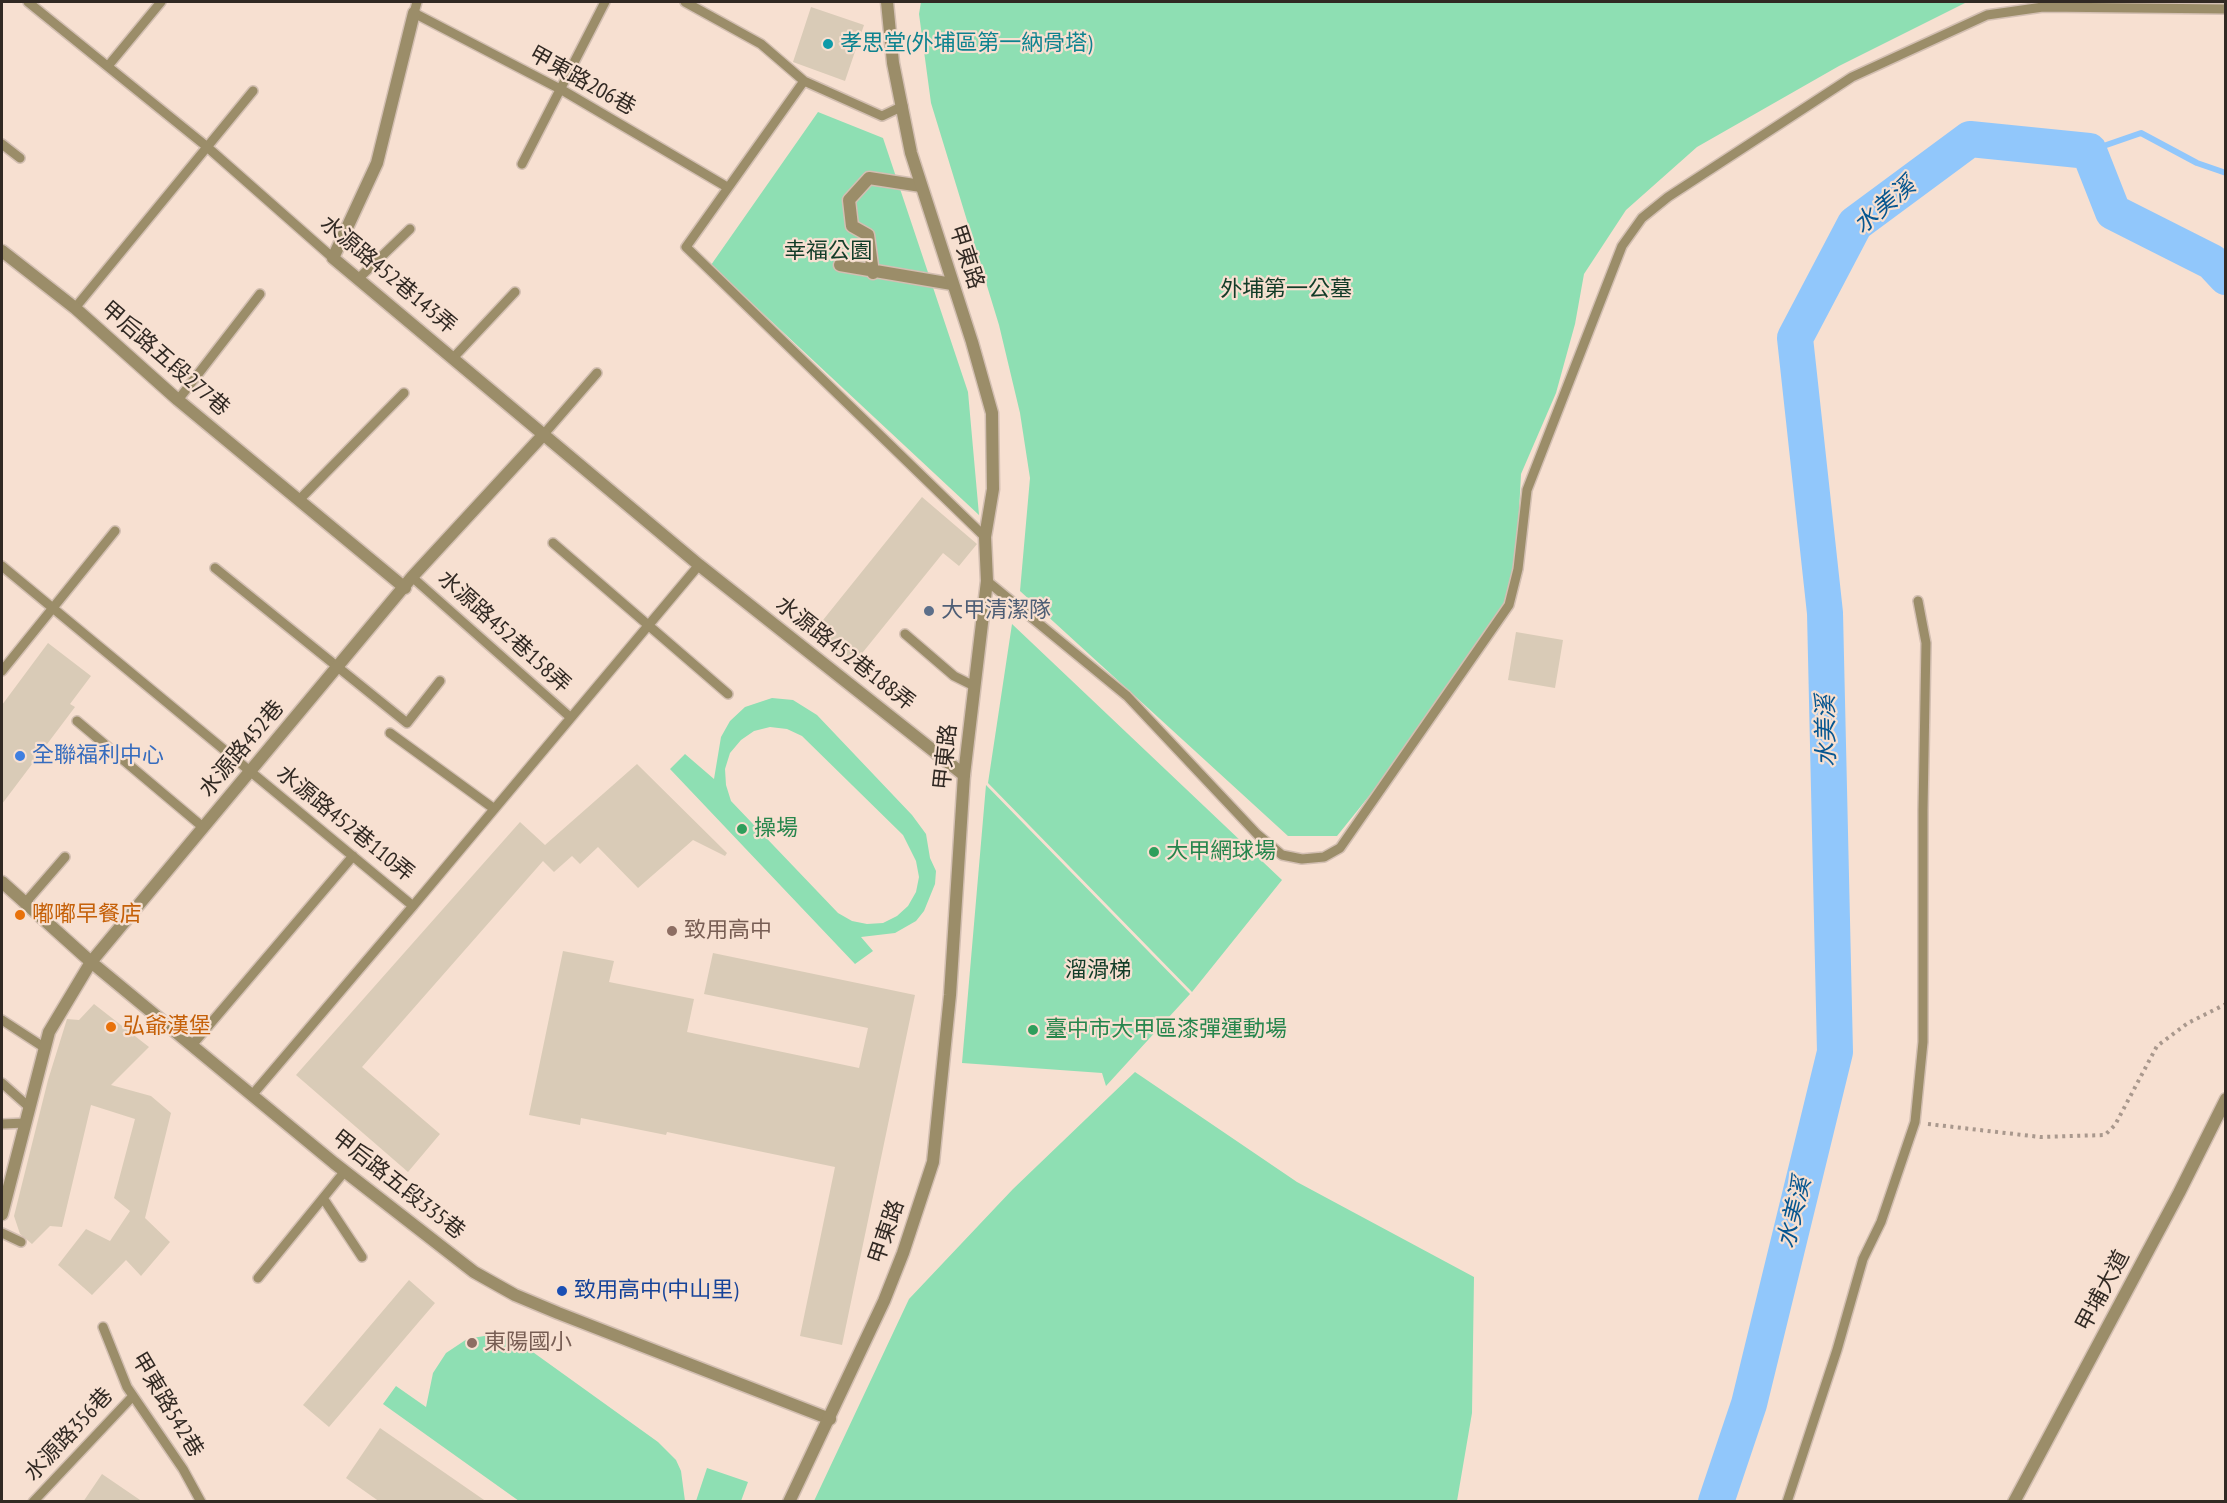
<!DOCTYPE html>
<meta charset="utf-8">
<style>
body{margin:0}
#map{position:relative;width:2227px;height:1503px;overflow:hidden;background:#f7e0d1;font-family:"PT Sans Narrow",sans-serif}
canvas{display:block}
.frame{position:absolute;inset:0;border:3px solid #312923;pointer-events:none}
</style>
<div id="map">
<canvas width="2227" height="1503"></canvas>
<div class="frame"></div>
</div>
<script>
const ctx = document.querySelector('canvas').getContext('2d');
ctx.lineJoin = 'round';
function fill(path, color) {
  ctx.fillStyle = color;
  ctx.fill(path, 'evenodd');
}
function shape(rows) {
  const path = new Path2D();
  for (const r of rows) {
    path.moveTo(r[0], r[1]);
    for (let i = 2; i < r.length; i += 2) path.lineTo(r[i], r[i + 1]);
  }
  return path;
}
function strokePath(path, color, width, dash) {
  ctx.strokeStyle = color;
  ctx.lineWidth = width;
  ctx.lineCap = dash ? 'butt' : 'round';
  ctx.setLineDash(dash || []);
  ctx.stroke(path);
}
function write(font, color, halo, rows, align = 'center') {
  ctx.font = font + ' "PT Sans Narrow","Noto Sans TC",sans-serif';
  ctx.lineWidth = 4.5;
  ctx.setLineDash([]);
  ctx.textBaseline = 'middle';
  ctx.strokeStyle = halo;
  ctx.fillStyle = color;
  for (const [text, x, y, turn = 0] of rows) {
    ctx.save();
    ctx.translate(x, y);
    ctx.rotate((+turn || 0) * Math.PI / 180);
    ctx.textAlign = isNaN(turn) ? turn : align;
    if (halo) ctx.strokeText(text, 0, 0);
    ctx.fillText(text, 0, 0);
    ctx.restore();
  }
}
fill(shape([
 [921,2,1967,2,1839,66,1697,147,1626,210,1584,274,1575,324,1556,393,1521,474,1515,587,1477,649,1406,750,1337,836,1288,836,1020,591,1030,478,1020,413,999,325,931,103,919,14],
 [818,112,883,138,968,392,979,515,711,265],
 [1012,624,1282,880,1192,992,988,783],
 [772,698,793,700,817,715,912,815,926,834,930,858,936,871,935,884,924,911,916,921,895,933,861,937,873,951,855,964,670,769,685,754,714,779,721,737,730,721,745,707],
 [770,727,787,729,802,736,903,835,916,861,919,877,916,892,908,906,897,916,883,923,867,924,852,921,838,913,731,801,726,785,725,769,730,753,741,740,754,731],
 [986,785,1190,994,1106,1086,1102,1073,962,1063],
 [1135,1072,1297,1182,1474,1277,1472,1413,1457,1501,814,1501,909,1299,1013,1189],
 [490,1335,502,1337,523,1345,658,1442,676,1460,681,1471,685,1501,519,1501,383,1404,396,1386,426,1407,433,1373,446,1353,467,1339],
 [707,1468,748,1482,741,1501,696,1501]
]), '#8edfb3');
strokePath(shape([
 [2089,151,2141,133,2197,163,2226,173]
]), '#91c7fb', 6);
strokePath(shape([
 [1716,1502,1749,1404,1835,1052,1825,613,1795,338,1855,224,1970,139,2089,151,2113,212,2212,262,2226,277]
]), '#91c7fb', 36);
fill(shape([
 [811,7,864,25,845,81,793,62],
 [922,497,977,544,959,566,943,553,855,662,815,630],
 [1516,632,1563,640,1555,688,1508,680],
 [48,643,91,676,70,704,75,707,2,804,2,705],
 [637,764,727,853,725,856,693,840,638,888,598,847,580,864,572,856,554,872,543,861,362,1067,440,1134,408,1172,296,1075,520,822,545,845],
 [563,951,614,961,609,982,694,999,687,1032,859,1068,868,1028,704,994,713,953,915,995,842,1345,800,1336,835,1167,667,1132,666,1135,581,1118,580,1125,529,1115],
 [94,1004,149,1047,111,1085,151,1096,171,1113,145,1218,170,1242,141,1276,126,1260,92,1295,58,1265,86,1229,110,1241,130,1211,114,1198,135,1119,91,1105,62,1227,50,1226,32,1244,20,1234,14,1216,48,1080,67,1019,79,1020],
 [409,1280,435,1303,329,1427,303,1405],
 [380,1428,487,1502,380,1502,346,1478],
 [102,1474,143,1502,83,1502]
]), '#d9cbb7');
const service = shape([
 [28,2,206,146,333,258],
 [417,2,414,13,562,90,727,187],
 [685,2,761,44,804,81],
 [108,66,161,2],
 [903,106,882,116,804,81,686,247,985,537],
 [2,144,20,158],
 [522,164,605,2],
 [359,278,410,229],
 [75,308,253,91],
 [454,357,515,292],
 [178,400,260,294],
 [544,434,597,373],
 [300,499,404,393],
 [553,543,728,694],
 [2,566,413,906,699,565],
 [215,568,407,723,440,681],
 [412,577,570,717],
 [987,581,1127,696,1257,834,1282,855,1302,859,1324,857,1340,848,1509,605,1518,569,1527,490,1622,246,1642,218,1668,197,1852,77,1987,15,2043,7,2226,9],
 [905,634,954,676,974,686],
 [2,671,115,531],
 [77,721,204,828],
 [390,733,493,808],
 [26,902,65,857],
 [2,1020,45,1048],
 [193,1044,353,856],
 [2,1083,29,1107],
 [253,1094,413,906],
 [2,1124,25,1123],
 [323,1198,362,1257],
 [2,1233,21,1242],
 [258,1278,345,1171],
 [103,1327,127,1387,183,1469,201,1502],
 [33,1502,133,1396],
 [1787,1502,1837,1350,1863,1259,1881,1222,1915,1122,1923,1042,1923,810,1926,643,1918,601]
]);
const pedestrian = shape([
 [840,265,952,284],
 [873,273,868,235,852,226,849,200,869,178,921,186]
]);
const minor = shape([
 [414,13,377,163,333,258,699,565,964,775],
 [2,251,75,308,178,400,405,588],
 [2,882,91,962,334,1163,474,1272,515,1295,558,1313,830,1419],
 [2,1214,49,1032,91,962,412,577,544,434]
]);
const tertiary = shape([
 [789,1502,884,1301,903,1253,933,1162,950,995,964,775,987,581,985,537,993,489,992,413,972,342,911,153,893,63,887,2],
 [2014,1502,2179,1193,2226,1099]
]);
strokePath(service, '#d3bfb2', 12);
strokePath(pedestrian, '#d3bfb2', 15);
strokePath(minor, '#d3bfb2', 15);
strokePath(tertiary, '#d3bfb2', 15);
strokePath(shape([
 [1928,1124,2040,1137,2105,1135,2115,1125,2157,1046,2188,1023,2226,1004]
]), '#a9988d', 4, [3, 4.5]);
strokePath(service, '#9b8d69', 9);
strokePath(pedestrian, '#9b8d69', 12);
strokePath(minor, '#9b8d69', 12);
strokePath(tertiary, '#9b8d69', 12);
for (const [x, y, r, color] of [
 [828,44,6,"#0f9aa8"],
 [929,611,6,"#5c6f8a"],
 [20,756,6,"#3f7fe0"],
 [742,829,6,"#2e9e5b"],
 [1154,852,6,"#2e9e5b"],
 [20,915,6,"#e8710a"],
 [672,931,6,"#8d6e63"],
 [111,1027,6,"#e8710a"],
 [1033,1030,6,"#2e9e5b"],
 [562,1291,6,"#1a4fb4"],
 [472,1343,6,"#8d6e63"]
]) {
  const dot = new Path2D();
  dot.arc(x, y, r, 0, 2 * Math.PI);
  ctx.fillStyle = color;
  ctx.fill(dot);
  strokePath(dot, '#f7e0d1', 2);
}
write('22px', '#0d838f', '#f7e0d1', [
 ["孝思堂(外埔區第一納骨塔)",840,44]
], 'left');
write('22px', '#312923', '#f7e0d1', [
 ["甲東路206巷",582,81,29],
 ["甲東路",966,257,72],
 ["水源路452巷143弄",388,275,40],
 ["甲后路五段277巷",165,359,41],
 ["水源路452巷158弄",504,632,42],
 ["水源路452巷188弄",845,654,38],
 ["水源路452巷",242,749,-50],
 ["甲東路",946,757,-84],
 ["水源路452巷110弄",345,824,39],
 ["甲后路五段335巷",398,1185,38],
 ["甲東路",887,1232,-71],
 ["甲埔大道",2103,1291,-62],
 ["甲東路542巷",167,1405,59],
 ["水源路356巷",69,1435,-47]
]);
write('22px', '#123c28', '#f7e0d1', [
 ["幸福公園",828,252],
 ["外埔第一公墓",1286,290],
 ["溜滑梯",1098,971]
]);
write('22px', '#4e5e75', '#f7e0d1', [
 ["大甲清潔隊",941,611]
], 'left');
write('22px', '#366cbe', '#f7e0d1', [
 ["全聯福利中心",32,756]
], 'left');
write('22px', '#27864d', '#f7e0d1', [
 ["操場",754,829],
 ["大甲網球場",1166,852],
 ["臺中市大甲區漆彈運動場",1045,1030]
], 'left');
write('22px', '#c56008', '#f7e0d1', [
 ["嘟嘟早餐店",32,915],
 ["弘爺漢堡",123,1027]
], 'left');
write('22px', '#785e54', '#f7e0d1', [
 ["致用高中",684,931],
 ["東陽國小",484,1343]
], 'left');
write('22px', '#164399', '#f7e0d1', [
 ["致用高中(中山里)",574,1291]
], 'left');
write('italic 24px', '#065690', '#f7e0d1', [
 ["水美溪",1885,206,-40],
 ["水美溪",1827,731,-91],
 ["水美溪",1795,1213,-76]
]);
</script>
